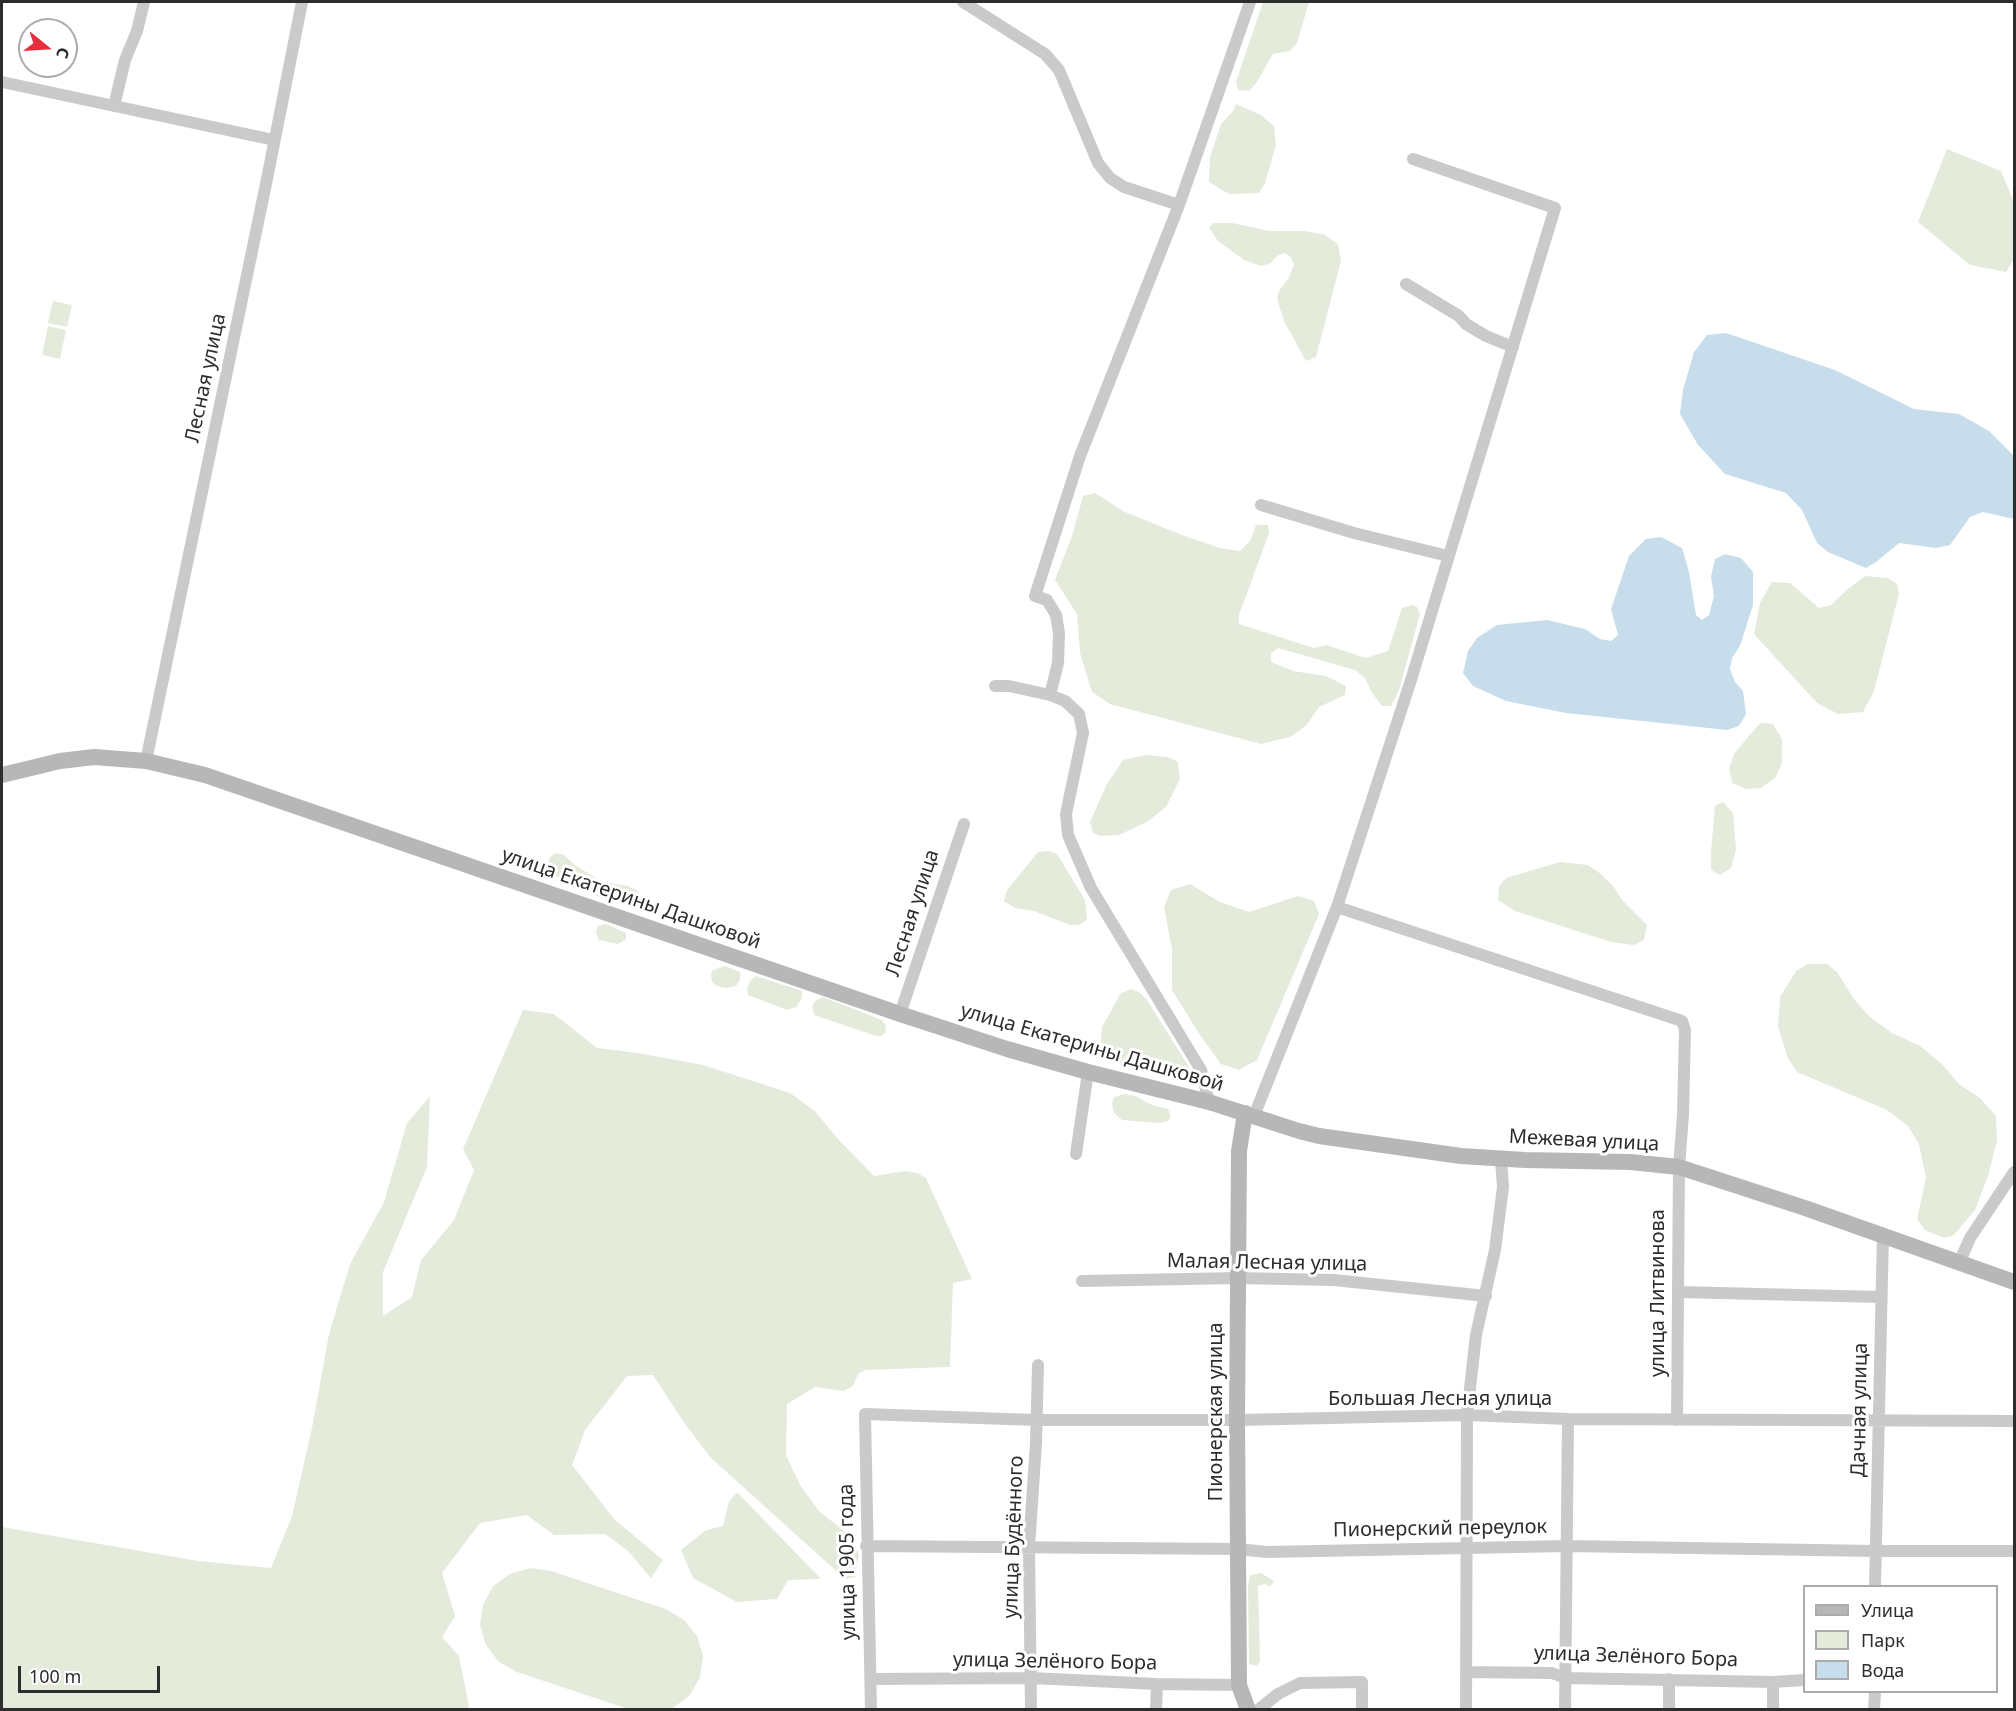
<!DOCTYPE html>
<meta charset="utf-8">
<style>
body{margin:0}
#map{position:relative;width:2016px;height:1711px;overflow:hidden;background:#fff;font-family:"Noto Sans",sans-serif}
canvas{display:block}
.frame{position:absolute;inset:0;border:3px solid #2d2d2d;pointer-events:none}
.legend{position:absolute;left:1803px;top:1585px;width:195px;height:108px;box-sizing:border-box;background:#fff;border:2px solid #ababab;margin:0;padding:8px 10px;list-style:none;font-size:18px;color:#2d2d2d}
.legend li{display:flex;align-items:center;gap:12px;height:30px}
.legend b{width:30px;border:2px solid #ababab}
.north{position:absolute;left:18px;top:18px;width:60px;height:60px;box-sizing:border-box;background:#fff;border:2px solid #ababab;border-radius:50%;rotate:108deg;font-size:16px;font-weight:700;line-height:24px;text-align:center;color:#2d2d2d}
.north::after{content:'';display:block;margin:auto;width:21px;height:27px;background:#e62e3d;clip-path:polygon(50% 0,100% 100%,50% 72%,0 100%)}
.scale{position:absolute;left:18px;top:1666px;width:142px;height:27px;box-sizing:border-box;border:3px solid #2d2d2d;border-top:0;padding-left:8px;font-size:18px;line-height:21px;white-space:nowrap;color:#2d2d2d;-webkit-text-stroke:4px #fff;paint-order:stroke}
</style>
<div id="map">
<canvas width="2016" height="1711"></canvas>
<div class="frame"></div>
<ul class="legend">
<li><b style="height:8px;background:#b7b7b7"></b>Улица</li>
<li><b style="height:16px;background:#e4ebdb"></b>Парк</li>
<li><b style="height:16px;background:#c7ddeb"></b>Вода</li>
</ul>
<div class="north">С</div>
<div class="scale">100 m</div>
</div>
<script>
const ctx = document.querySelector('canvas').getContext('2d');
ctx.lineJoin = 'round';
function fill(path, color) {
  ctx.fillStyle = color;
  ctx.fill(path, 'evenodd');
}
function shape(rows) {
  const path = new Path2D();
  for (const r of rows) {
    path.moveTo(r[0], r[1]);
    for (let i = 2; i < r.length; i += 2) path.lineTo(r[i], r[i + 1]);
  }
  return path;
}
function strokePath(path, color, width, dash) {
  ctx.strokeStyle = color;
  ctx.lineWidth = width;
  ctx.lineCap = dash ? 'butt' : 'round';
  ctx.setLineDash(dash || []);
  ctx.stroke(path);
}
function write(font, color, halo, rows, align = 'center') {
  ctx.font = font + ' "Noto Sans",sans-serif';
  ctx.lineWidth = 6;
  ctx.setLineDash([]);
  ctx.textBaseline = 'middle';
  ctx.strokeStyle = halo;
  ctx.fillStyle = color;
  for (const [text, x, y, turn = 0] of rows) {
    ctx.save();
    ctx.translate(x, y);
    ctx.rotate((+turn || 0) * Math.PI / 180);
    ctx.textAlign = isNaN(turn) ? turn : align;
    if (halo) ctx.strokeText(text, 0, 0);
    ctx.fillText(text, 0, 0);
    ctx.restore();
  }
}
fill(shape([
 [1263,2,1309,2,1297,43,1290,51,1273,54,1257,82,1249,91,1238,90,1236,82],
 [1236,104,1261,115,1274,126,1276,145,1265,183,1259,193,1229,194,1209,182,1210,157,1221,124,1233,111],
 [1947,149,2001,171,2014,202,2014,259,2006,272,1970,265,1918,222],
 [1213,223,1232,223,1269,231,1305,231,1325,235,1338,244,1341,261,1316,357,1306,361,1284,321,1277,299,1279,291,1288,279,1294,265,1291,257,1284,253,1277,256,1271,263,1261,266,1244,260,1218,241,1209,228],
 [53,301,72,305,67,327,48,323],
 [48,326,66,330,60,359,42,355],
 [1095,493,1125,512,1182,535,1220,548,1240,551,1250,541,1256,525,1268,525,1269,533,1239,615,1239,624,1314,648,1326,645,1366,658,1388,651,1402,608,1412,605,1417,607,1420,614,1399,690,1391,706,1382,706,1372,693,1365,678,1355,670,1278,648,1271,653,1271,662,1293,671,1326,676,1346,686,1345,695,1319,707,1306,726,1290,737,1261,744,1110,704,1092,692,1080,653,1077,614,1055,580,1072,536,1083,496],
 [1865,576,1888,578,1897,584,1899,594,1874,691,1863,712,1838,714,1817,703,1754,634,1760,603,1772,582,1790,583,1819,608,1831,605,1848,589],
 [1760,723,1773,724,1782,739,1782,763,1775,778,1761,788,1746,789,1732,783,1729,768,1734,754],
 [1146,755,1168,757,1178,762,1180,779,1166,807,1147,822,1119,835,1101,836,1093,833,1090,822,1107,784,1123,760],
 [1723,802,1733,813,1736,849,1731,868,1720,875,1711,870,1711,852,1715,806],
 [1049,851,1057,854,1085,900,1087,920,1079,925,1070,925,1034,911,1015,908,1004,901,1007,890,1038,852],
 [556,853,564,855,576,866,603,882,628,886,638,891,640,897,639,902,633,905,607,901,556,876,549,866,549,858],
 [1560,862,1588,865,1601,874,1614,887,1622,900,1647,925,1644,940,1634,945,1611,942,1515,911,1498,900,1499,886,1506,878],
 [1190,884,1220,902,1249,912,1298,896,1314,901,1319,914,1257,1060,1239,1070,1221,1064,1200,1035,1172,990,1172,950,1164,907,1171,890],
 [606,924,626,933,626,939,618,944,599,940,596,933,598,926],
 [1808,964,1827,964,1837,972,1854,999,1870,1017,1892,1033,1920,1046,1942,1064,1959,1084,1980,1098,1996,1116,1997,1141,1988,1176,1975,1210,1954,1235,1944,1238,1925,1230,1917,1219,1926,1178,1919,1144,1908,1126,1887,1110,1797,1072,1788,1058,1778,1027,1780,997,1796,971],
 [725,966,740,972,740,980,736,986,726,988,717,986,712,982,711,974,713,970],
 [756,976,802,991,802,998,796,1007,787,1010,748,995,747,989,750,981],
 [1131,989,1139,992,1147,1000,1190,1069,1190,1077,1187,1079,1105,1060,1100,1049,1102,1027,1121,993],
 [823,997,882,1020,886,1026,885,1033,881,1036,876,1036,814,1015,812,1007,815,1001],
 [523,1010,554,1014,597,1048,638,1053,703,1065,790,1093,815,1111,838,1139,874,1176,905,1171,917,1173,926,1178,972,1279,953,1283,950,1367,865,1370,858,1374,853,1386,844,1391,815,1387,787,1404,786,1455,800,1485,819,1511,853,1538,859,1555,855,1577,845,1579,710,1457,685,1424,653,1375,627,1376,585,1430,572,1465,615,1520,663,1560,651,1578,628,1551,605,1534,554,1535,527,1515,480,1523,442,1573,455,1616,442,1637,459,1656,469,1707,466,1709,2,1709,2,1527,198,1561,271,1568,292,1516,312,1428,329,1334,350,1264,384,1202,407,1123,430,1096,427,1167,383,1272,383,1316,412,1297,421,1260,454,1220,474,1170,463,1149],
 [1125,1094,1135,1096,1152,1105,1168,1109,1171,1116,1168,1121,1160,1123,1122,1120,1114,1113,1112,1104,1114,1097],
 [737,1493,738,1493,821,1579,788,1580,777,1599,737,1602,693,1578,681,1550,706,1530,723,1526,729,1501],
 [530,1568,551,1571,666,1609,684,1620,697,1636,703,1656,700,1677,690,1695,673,1708,668,1709,628,1709,517,1672,499,1662,486,1645,480,1625,483,1605,493,1586,510,1574],
 [1261,1573,1274,1581,1270,1587,1265,1584,1258,1586,1260,1661,1257,1666,1249,1664,1248,1585,1250,1575]
]), '#e4ebdb');
fill(shape([
 [1726,333,1835,370,1914,409,1959,414,1989,431,2014,456,2014,519,1983,512,1970,517,1950,545,1936,548,1899,543,1876,562,1866,568,1828,552,1817,543,1802,510,1786,493,1725,474,1698,445,1680,414,1683,390,1694,352,1707,335],
 [1661,537,1682,548,1689,572,1696,615,1702,620,1709,615,1714,596,1711,577,1715,559,1725,554,1741,558,1753,572,1753,605,1740,646,1732,658,1730,669,1735,682,1743,691,1746,714,1739,726,1727,730,1566,713,1506,701,1473,686,1463,673,1468,651,1477,638,1497,625,1547,620,1585,629,1600,639,1611,641,1618,635,1611,609,1629,556,1646,539]
]), '#c7ddeb');
strokePath(shape([
 [963,2,1045,54,1059,70,1098,163,1110,178,1124,187,1179,205],
 [2,82,274,140],
 [114,106,125,60,137,31,144,2],
 [1406,284,1459,316,1466,324,1486,336,1513,347],
 [1261,505,1354,533,1448,556],
 [995,686,1009,686,1050,695,1065,701,1079,714,1083,733,1066,814,1068,835,1091,888,1201,1070,1209,1102],
 [1050,695,1058,663,1059,633,1056,615,1047,600,1035,596,1080,456,1179,205,1250,2],
 [146,761,267,179,302,2],
 [1337,907,1682,1021,1685,1030,1683,1115,1679,1167,1677,1420],
 [900,1014,964,824],
 [1254,1116,1337,907,1411,680,1555,208,1413,159],
 [1076,1154,1088,1072],
 [1959,1263,1970,1238,2014,1172],
 [1082,1281,1237,1278,1334,1280,1486,1296],
 [1678,1292,1881,1297],
 [866,1546,1237,1549,1267,1552,1567,1546,1876,1551,2014,1551],
 [1875,1586,1883,1234],
 [1466,1672,1552,1673,1565,1678,1773,1682,1804,1680],
 [871,1679,1031,1678,1157,1684,1239,1685],
 [1669,1679,1669,1710],
 [871,1710,865,1414,1036,1420,1237,1420,1467,1415,1568,1419,2014,1421],
 [1031,1710,1029,1548,1036,1443,1038,1365],
 [1156,1710,1157,1684],
 [1258,1710,1278,1694,1300,1683,1362,1682,1362,1710],
 [1466,1710,1467,1415,1476,1335,1495,1250,1503,1187,1501,1159],
 [1565,1710,1568,1419],
 [1773,1710,1773,1682],
 [1874,1710,1875,1692]
]), '#cacaca', 12);
strokePath(shape([
 [2,775,60,761,94,757,146,761,205,775,900,1014,1007,1049,1088,1072,1209,1102,1299,1131,1319,1136,1461,1156,1525,1160,1630,1162,1679,1167,1805,1208,2014,1282],
 [1245,1113,1239,1151,1237,1420,1239,1685,1248,1710]
]), '#b7b7b7', 16);
write('20px', '#2d2d2d', '#fff', [
 ["Лесная улица",206,378,-78],
 ["улица Екатерины Дашковой",631,899,19],
 ["Лесная улица",913,913,-72],
 ["улица Екатерины Дашковой",1092,1048,16],
 ["Межевая улица",1584,1141,3],
 ["Малая Лесная улица",1267,1263,1],
 ["улица Литвинова",1658,1293,-90],
 ["Большая Лесная улица",1440,1399],
 ["Дачная улица",1860,1410,-89],
 ["Пионерская улица",1216,1412,-90],
 ["Пионерский переулок",1440,1529,-1],
 ["улица Будённого",1014,1537,-88],
 ["улица 1905 года",848,1562,-91],
 ["улица Зелёного Бора",1636,1657,2],
 ["улица Зелёного Бора",1055,1662,1]
]);
</script>
